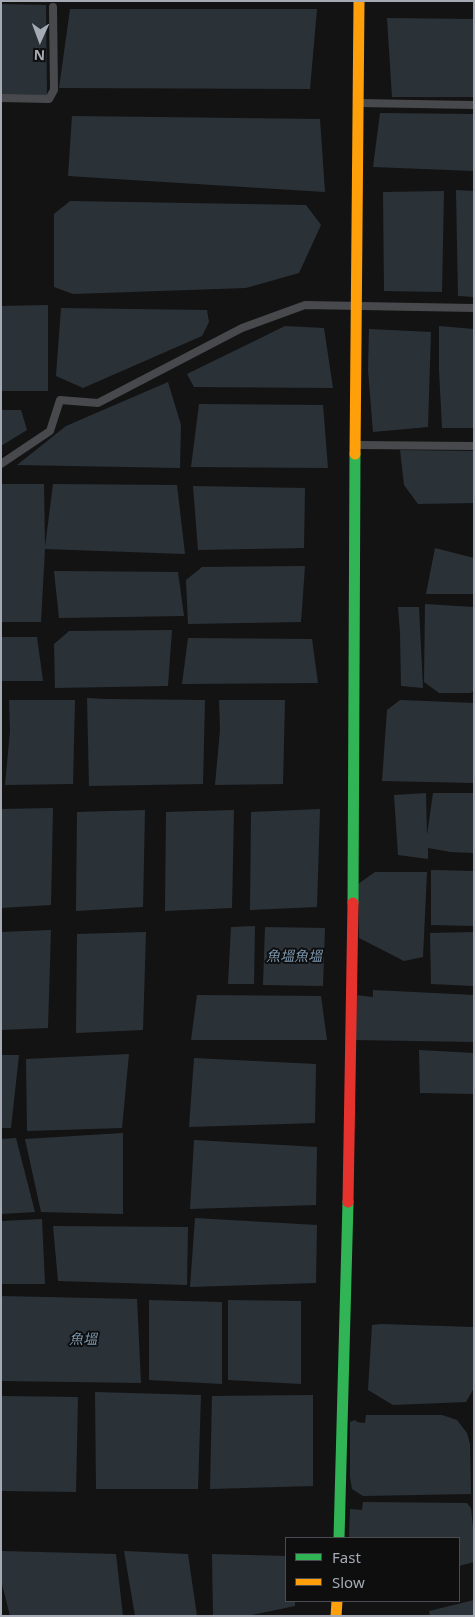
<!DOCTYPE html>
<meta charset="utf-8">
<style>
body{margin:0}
#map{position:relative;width:475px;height:1617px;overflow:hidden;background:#131314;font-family:"Noto Sans",sans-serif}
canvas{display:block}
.frame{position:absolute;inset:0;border:2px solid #a5aab4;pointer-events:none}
.legend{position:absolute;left:285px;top:1537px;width:175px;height:65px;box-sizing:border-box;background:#0e0e0f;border:1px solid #4a4c51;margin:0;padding:6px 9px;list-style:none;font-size:15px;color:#a5aab4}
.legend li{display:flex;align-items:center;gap:10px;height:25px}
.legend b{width:25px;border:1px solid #4a4c51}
.north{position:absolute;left:15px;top:15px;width:50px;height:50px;-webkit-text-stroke:4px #0e0e0f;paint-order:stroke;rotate:182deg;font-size:14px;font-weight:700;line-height:20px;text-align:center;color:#a5aab4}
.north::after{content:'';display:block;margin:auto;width:18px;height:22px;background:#a5aab4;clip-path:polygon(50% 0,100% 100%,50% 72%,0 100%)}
</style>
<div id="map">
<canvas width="475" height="1617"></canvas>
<div class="frame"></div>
<ul class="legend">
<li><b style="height:6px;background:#30b455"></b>Fast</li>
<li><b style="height:6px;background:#ff9f0a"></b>Slow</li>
</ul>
<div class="north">N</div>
</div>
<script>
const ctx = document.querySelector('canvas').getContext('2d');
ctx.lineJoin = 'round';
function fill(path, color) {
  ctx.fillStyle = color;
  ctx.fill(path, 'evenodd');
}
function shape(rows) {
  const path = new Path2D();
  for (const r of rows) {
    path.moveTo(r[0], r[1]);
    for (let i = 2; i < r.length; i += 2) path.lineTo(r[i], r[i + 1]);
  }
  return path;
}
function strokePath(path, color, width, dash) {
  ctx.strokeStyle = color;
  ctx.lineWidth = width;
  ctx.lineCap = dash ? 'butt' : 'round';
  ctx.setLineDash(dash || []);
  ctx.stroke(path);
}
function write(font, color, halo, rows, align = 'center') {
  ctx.font = font + ' "Noto Sans","Noto Sans TC",sans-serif';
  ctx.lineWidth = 4;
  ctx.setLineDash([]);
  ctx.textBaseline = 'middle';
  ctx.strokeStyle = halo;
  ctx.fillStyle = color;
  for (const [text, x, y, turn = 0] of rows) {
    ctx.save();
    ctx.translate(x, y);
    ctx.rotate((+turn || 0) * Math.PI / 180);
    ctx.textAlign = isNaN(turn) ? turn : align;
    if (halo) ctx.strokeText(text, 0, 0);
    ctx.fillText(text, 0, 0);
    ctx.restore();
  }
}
fill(shape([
 [1,4,46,5,47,96,1,96],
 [70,9,317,9,310,89,59,88],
 [387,18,474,19,474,97,392,97],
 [380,113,474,114,474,171,373,167],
 [72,116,320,119,325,192,68,176],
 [456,190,474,191,474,297,458,296],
 [444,191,442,292,384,291,383,192],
 [70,201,306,205,321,225,299,273,246,288,73,294,54,287,54,214],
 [48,305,48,391,1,391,1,306],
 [61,308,207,310,209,322,202,336,83,388,56,376],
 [285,326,324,328,333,388,194,387,187,374],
 [439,326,474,329,474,428,442,428,439,370],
 [369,329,431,332,428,427,373,432,368,370],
 [168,382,181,425,180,468,17,465,66,426],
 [199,404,323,405,328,468,191,467],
 [1,410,21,410,27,430,1,446],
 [400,450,474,451,474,503,418,504,404,485],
 [1,484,44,484,45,547,53,484,177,485,185,554,45,549,41,622,1,622],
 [193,486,305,488,304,548,198,550],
 [435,548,474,558,474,594,426,594],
 [305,566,301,622,188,624,186,580,202,567],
 [54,571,178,572,184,616,59,618],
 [425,604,474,607,474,690,471,693,439,693,424,682],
 [398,607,419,607,423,688,401,686,400,633],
 [172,630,168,686,55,688,54,644,69,631],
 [1,637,37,637,43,681,1,681],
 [188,638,312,639,318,683,182,684],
 [87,698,105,699,205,700,203,784,89,786],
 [9,700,75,700,73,784,5,785,10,731],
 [219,700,285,700,283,784,215,785,220,730],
 [400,700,474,703,474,783,382,781,387,710],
 [426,793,427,835,433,793,474,793,474,853,451,852,428,848,428,859,398,855,394,795],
 [53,808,51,905,1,908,1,809],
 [320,809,317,907,250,910,251,812],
 [145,810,143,907,76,911,77,812],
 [234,810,232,908,165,911,166,812],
 [431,870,474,871,474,926,431,925],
 [375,872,427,872,423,957,404,961,359,938,358,884],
 [255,926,254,984,228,984,231,927],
 [265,927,325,928,323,986,263,985],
 [51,930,48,1028,1,1030,1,932],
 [146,932,143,1030,76,1033,77,934],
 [474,932,474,986,431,984,430,933],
 [373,990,474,995,474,1042,355,1040,355,995,373,997],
 [197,995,321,996,327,1040,191,1040],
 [419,1050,474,1053,474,1094,420,1093],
 [129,1054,122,1128,27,1131,26,1059],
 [1,1055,19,1055,11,1128,1,1128],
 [194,1058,316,1064,315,1123,189,1127],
 [123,1133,123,1214,41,1212,25,1139],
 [16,1138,35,1212,1,1214,1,1139],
 [194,1140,317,1147,316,1205,190,1209],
 [195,1218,317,1225,316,1283,190,1287],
 [42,1219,45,1284,1,1284,1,1221],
 [53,1226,188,1227,187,1285,58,1281],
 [1,1296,137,1299,141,1383,1,1381],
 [149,1300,222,1302,222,1384,149,1380],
 [228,1300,301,1301,301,1384,228,1380],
 [381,1324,473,1327,474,1388,466,1402,393,1405,368,1390,372,1325],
 [95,1392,201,1395,198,1489,96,1489],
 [313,1395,313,1486,210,1489,212,1396],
 [1,1396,78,1397,76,1492,1,1491],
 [366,1415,442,1415,457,1420,467,1433,470,1444,471,1494,363,1496,352,1489,350,1477,350,1422,355,1420,357,1422,365,1423],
 [363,1502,467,1503,471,1508,474,1537,474,1562,459,1566,459,1538,349,1538,350,1509,362,1510],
 [2,1551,116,1554,123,1616,10,1616,1,1580],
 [124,1551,188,1554,197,1616,135,1616],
 [212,1554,286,1556,286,1601,295,1601,295,1606,247,1616,213,1616],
 [474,1600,474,1616,430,1616,429,1611]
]), '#2a3238');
strokePath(shape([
 [1,98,49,99,54,90,53,7],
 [359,103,474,105],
 [356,445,474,446],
 [1,464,50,431,60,400,98,403,242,328,305,305,474,308]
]), '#48494c', 8);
strokePath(shape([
 [353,903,355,454],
 [339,1538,348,1202]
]), '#30b455', 11);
strokePath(shape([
 [355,454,359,1],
 [336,1616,337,1601]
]), '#ff9f0a', 11);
strokePath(shape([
 [348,1202,353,903]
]), '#e5322d', 11);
write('italic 14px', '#7c98af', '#0e0e0f', [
 ["魚塭魚塭",294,957],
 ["魚塭",83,1340]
]);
</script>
